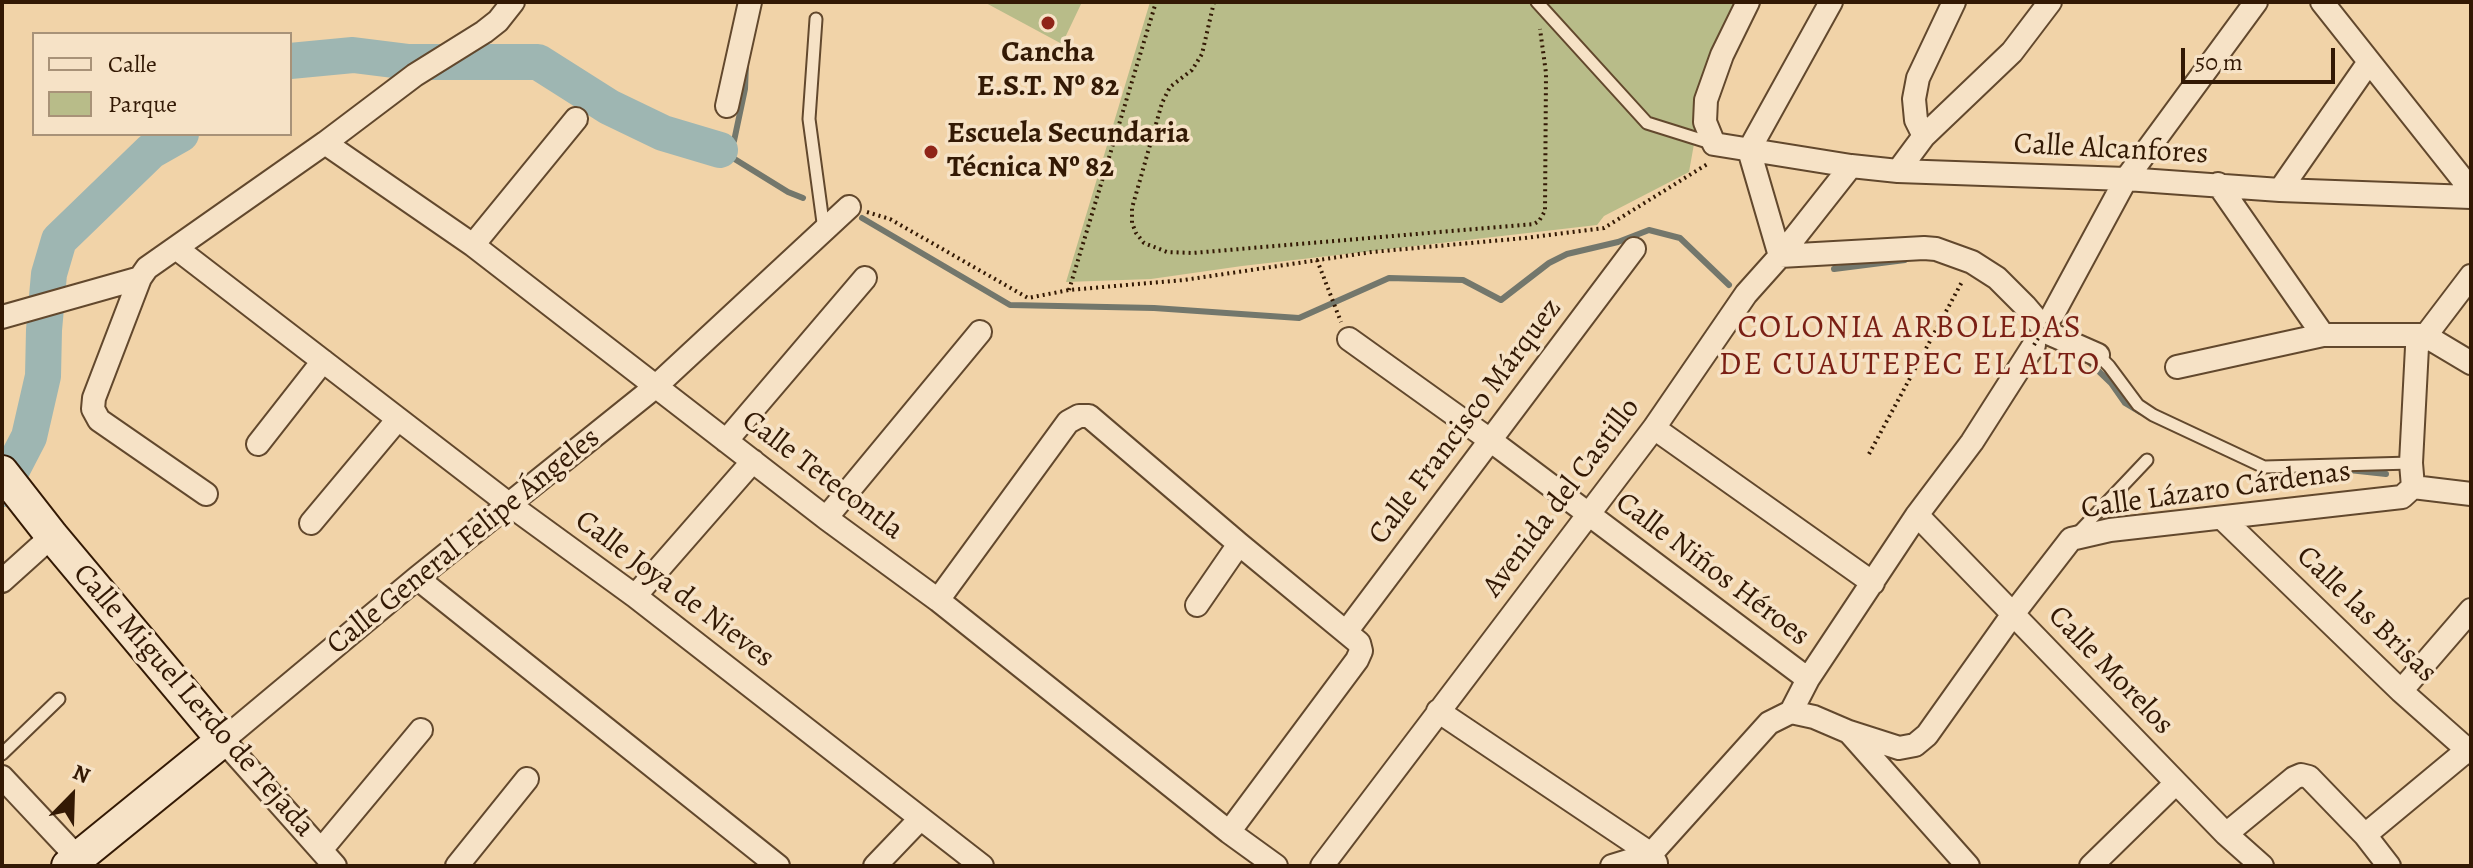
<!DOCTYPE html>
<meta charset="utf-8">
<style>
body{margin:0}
#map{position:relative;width:2473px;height:868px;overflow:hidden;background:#f1d3a8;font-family:Alegreya,serif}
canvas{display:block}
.frame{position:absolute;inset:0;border:4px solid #331904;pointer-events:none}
.legend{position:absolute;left:32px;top:32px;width:260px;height:104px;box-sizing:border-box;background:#f6e2c6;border:2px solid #a89278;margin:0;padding:10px 14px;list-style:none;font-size:24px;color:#331904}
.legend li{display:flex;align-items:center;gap:16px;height:40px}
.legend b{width:40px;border:2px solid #a89278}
.north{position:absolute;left:32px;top:756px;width:80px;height:80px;-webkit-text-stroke:6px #f6e2c6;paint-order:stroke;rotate:23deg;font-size:22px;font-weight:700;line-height:32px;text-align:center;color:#331904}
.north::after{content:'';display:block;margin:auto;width:28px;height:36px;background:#331904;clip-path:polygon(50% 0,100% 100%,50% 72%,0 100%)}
.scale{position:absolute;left:2181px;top:48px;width:154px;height:36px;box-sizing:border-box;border:4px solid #331904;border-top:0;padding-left:10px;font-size:24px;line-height:28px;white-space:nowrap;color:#331904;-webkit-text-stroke:6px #f6e2c6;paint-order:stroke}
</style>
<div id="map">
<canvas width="2473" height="868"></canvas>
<div class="frame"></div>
<ul class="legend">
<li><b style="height:10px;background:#f6e2c6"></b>Calle</li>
<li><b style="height:22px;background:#b8bc89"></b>Parque</li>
</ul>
<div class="north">N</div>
<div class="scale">50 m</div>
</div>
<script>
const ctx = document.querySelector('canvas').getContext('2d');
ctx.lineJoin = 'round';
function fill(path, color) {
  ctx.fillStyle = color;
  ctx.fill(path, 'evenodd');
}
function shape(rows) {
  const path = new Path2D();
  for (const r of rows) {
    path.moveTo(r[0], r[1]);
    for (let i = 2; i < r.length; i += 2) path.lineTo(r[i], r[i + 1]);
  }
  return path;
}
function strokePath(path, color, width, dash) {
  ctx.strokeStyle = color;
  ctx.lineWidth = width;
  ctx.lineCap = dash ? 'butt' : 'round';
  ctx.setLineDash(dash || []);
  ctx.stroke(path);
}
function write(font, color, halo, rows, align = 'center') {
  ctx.font = font + ' Alegreya,serif';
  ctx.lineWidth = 7;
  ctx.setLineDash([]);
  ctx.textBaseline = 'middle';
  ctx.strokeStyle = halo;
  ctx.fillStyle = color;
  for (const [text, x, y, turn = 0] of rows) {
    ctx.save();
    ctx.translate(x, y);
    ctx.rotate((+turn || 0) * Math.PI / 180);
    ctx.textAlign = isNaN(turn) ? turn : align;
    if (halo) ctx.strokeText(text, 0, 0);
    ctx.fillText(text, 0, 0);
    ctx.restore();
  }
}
fill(shape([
 [984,2,1082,2,1062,44],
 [1150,2,1752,2,1702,99,1689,172,1604,216,1597,225,1242,266,1151,279,1066,282]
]), '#b8bc89');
strokePath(shape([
 [746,64,745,89,734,141,720,150,788,192,803,198],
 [862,218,1010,305,1154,308,1299,318,1389,278,1463,280,1501,300,1549,263,1567,254,1618,242,1649,230,1680,238,1729,285],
 [1834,269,1905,260],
 [2024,320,2034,335,2039,339],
 [2086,359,2111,383,2125,403,2140,412],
 [2349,470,2386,474]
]), '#73776c', 6);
strokePath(shape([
 [290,61,353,55,409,62,538,62,609,107,663,133,720,150],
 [2,489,29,437,43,376,44,330,49,274,59,240,151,151,181,134]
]), '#9eb6b2', 36);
const lane = shape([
 [1537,2,1647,123,1714,144],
 [816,19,809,119,824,230],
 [2098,355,2109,366,2138,405,2153,415,2264,467,2411,463],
 [2076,535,2147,460],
 [2,754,59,699]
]);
const street = shape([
 [1748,2,1722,55,1706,100,1705,122,1714,144,1851,166,1898,171,2126,179,2280,190,2471,197],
 [2322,2,2471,190],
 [727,106,750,2],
 [1924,136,1916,120,1914,99,1918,78,1954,2],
 [325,143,473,245,826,518,938,600,1229,832,1276,866],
 [1749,150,1780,256,1924,248,1936,249,1972,262,1997,278,2025,306,2048,333,2098,355],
 [1749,150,1831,2],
 [1898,171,1924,136,2012,52,2050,2],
 [2218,184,2323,335],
 [2280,190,2369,62],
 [473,245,576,119],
 [176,248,510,505,635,596,982,866],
 [140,278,94,398,93,409,99,420,206,494],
 [2053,314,2126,179,2256,2],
 [2,317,140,278,147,268,325,143,415,75,484,32,498,21,513,2],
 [1349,339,1490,440,1808,679],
 [2177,367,2323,335,2424,335,2471,363],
 [1654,428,1873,583],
 [726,441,865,278],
 [258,444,323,361],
 [2413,487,2471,494],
 [1917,515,2226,834,2262,866],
 [826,518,980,332],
 [2222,518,2401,691,2471,753],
 [311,523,398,419],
 [417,578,778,866],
 [2,581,52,536],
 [635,596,753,461],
 [938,600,1068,422,1079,416,1089,416,1239,544,1359,643,1361,651,1357,660,1229,832],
 [1197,605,1239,544],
 [1346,632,1634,249],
 [2401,691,2471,610],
 [1438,711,1651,854,1656,863],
 [1791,712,1814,717,1849,732,1968,866],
 [1849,732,1899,748,1915,745,1927,735,2013,614,2071,539,2110,530,2402,497,2413,487,2411,463,2417,347,2471,276],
 [2,777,78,858],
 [2226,834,2294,778,2301,775,2309,777,2365,835,2389,866],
 [2365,835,2471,747],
 [321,850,421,730],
 [335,866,223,740,417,578,655,387,849,207],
 [457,866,527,779],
 [875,866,920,819],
 [1322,866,1654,428,1746,294,1780,256,1851,166],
 [1612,866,1651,854,1769,723,1791,712,1808,679,1917,515,1972,442,2034,345],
 [2091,866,2176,783]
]);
const secondary = shape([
 [2,472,52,536,223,740,68,866]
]);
strokePath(lane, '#62482d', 15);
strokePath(street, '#62482d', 26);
strokePath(secondary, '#331904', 36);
strokePath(shape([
 [1214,2,1202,54,1192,70,1170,87,1162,103,1132,208,1132,223,1136,233,1144,243,1167,252,1193,253,1534,224,1539,221,1545,211,1546,73,1540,29],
 [867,212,890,219,1028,298,1069,290,1184,280,1372,252,1525,238,1604,228,1709,163],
 [1317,260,1341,322],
 [1069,290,1156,2],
 [1869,454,1963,280]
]), '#331904', 4, [2, 4]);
strokePath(lane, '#f6e2c6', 11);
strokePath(street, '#f6e2c6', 22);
strokePath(secondary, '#f6e2c6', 32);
strokePath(shape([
 [2034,345,2053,314]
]), '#331904', 4, [2, 4]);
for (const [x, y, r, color] of [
 [1048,23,8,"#8f2418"],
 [931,152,8,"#8f2418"]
]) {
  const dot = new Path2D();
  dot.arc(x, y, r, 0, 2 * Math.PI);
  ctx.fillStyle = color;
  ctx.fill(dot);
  strokePath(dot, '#f6e2c6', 3);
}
write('bold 30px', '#331904', '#f6e2c6', [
 ["Cancha",1048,54],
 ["E.S.T. Nº 82",1048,88],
 ["Escuela Secundaria",947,135,"left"],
 ["Técnica Nº 82",947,169,"left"]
]);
write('30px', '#331904', '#f6e2c6', [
 ["Calle Alcanfores",2111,150,3],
 ["Calle Francisco Márquez",1466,422,-53],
 ["Calle Tetecontla",822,476,37],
 ["Calle Lázaro Cárdenas",2216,491,-8],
 ["Avenida del Castillo",1562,498,-53],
 ["Calle General Felipe Ángeles",464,542,-39],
 ["Calle Niños Héroes",1712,570,37],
 ["Calle Joya de Nieves",674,590,37],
 ["Calle las Brisas",2366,615,44],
 ["Calle Morelos",2110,671,46],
 ["Calle Miguel Lerdo de Tejada",193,701,49]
]);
ctx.letterSpacing = '2px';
write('32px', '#7a1f14', '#f6e2c6', [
 ["COLONIA ARBOLEDAS",1910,329],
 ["DE CUAUTEPEC EL ALTO",1910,366]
]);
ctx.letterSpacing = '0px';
</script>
